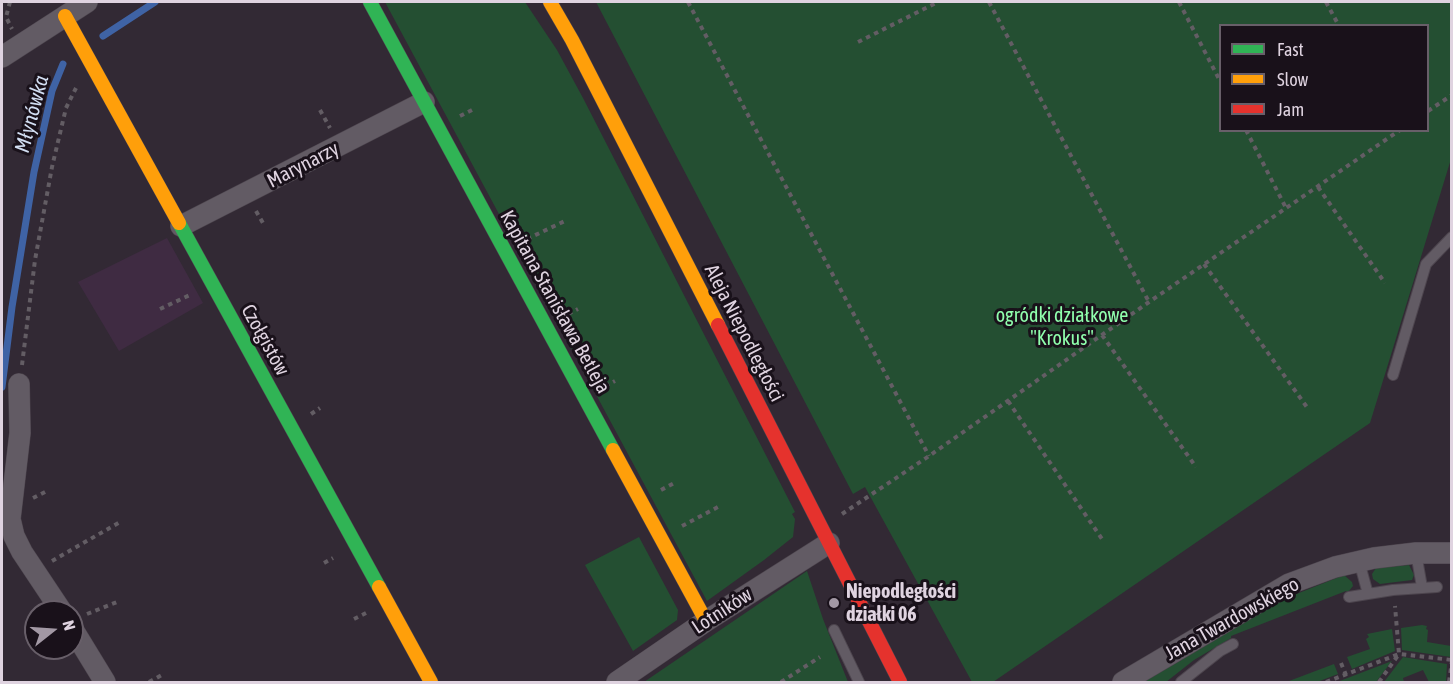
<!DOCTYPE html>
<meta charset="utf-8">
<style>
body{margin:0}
#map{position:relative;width:1453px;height:684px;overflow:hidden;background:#322934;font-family:"Asap Condensed",sans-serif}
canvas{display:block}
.frame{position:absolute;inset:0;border:3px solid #dfd3e0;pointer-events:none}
.legend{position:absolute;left:1219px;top:24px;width:210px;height:108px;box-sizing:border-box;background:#19111a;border:2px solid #685f69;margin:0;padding:8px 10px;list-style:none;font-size:18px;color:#dfd3e0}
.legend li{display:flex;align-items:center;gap:12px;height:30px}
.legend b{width:30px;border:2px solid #685f69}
.north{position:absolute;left:24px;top:600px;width:60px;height:60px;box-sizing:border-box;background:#19111a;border:2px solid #685f69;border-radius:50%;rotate:73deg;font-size:16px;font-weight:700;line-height:24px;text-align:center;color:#dfd3e0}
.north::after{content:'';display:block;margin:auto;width:21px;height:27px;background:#a298a4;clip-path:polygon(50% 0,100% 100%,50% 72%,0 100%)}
</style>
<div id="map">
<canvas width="1453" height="684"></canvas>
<div class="frame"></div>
<ul class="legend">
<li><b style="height:8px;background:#30b455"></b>Fast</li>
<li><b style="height:8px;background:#ff9f0a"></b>Slow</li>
<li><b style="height:8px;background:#e5322d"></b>Jam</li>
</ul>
<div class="north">N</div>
</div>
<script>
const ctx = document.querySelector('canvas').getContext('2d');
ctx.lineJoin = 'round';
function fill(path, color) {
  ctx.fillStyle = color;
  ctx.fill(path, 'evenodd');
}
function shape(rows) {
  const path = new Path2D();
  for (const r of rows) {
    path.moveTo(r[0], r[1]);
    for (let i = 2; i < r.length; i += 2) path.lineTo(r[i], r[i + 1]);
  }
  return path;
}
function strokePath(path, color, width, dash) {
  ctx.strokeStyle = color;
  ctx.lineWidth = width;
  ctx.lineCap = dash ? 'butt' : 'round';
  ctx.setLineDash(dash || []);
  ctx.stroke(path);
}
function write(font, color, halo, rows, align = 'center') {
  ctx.font = font + ' "Asap Condensed",sans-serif';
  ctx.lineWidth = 6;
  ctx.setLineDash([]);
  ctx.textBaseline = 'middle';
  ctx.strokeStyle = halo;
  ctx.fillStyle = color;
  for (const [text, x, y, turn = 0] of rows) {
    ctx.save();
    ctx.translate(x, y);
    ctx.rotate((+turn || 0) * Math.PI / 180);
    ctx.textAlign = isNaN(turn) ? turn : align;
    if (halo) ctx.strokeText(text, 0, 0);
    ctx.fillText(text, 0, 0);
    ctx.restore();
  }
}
fill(shape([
 [167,238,203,303,119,351,78,282]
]), '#3f2b42');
fill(shape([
 [385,2,525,2,557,50,583,98,795,512,792,514,795,519,793,537,764,560,707,601],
 [596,2,1451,2,1451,159,1370,423,993,682,972,682,865,487,853,494],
 [1220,26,1428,26,1428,130,1220,130],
 [639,537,678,610,677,620,633,651,585,565],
 [1409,565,1414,575,1412,580,1380,584,1373,579,1372,574,1376,568],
 [807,571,823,619,848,682,644,682],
 [1344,575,1352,582,1353,586,1348,592,1346,591,1231,636,1231,638,1194,660,1166,682,1143,682,1279,601],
 [1422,625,1427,626,1426,629,1428,630,1427,642,1451,646,1451,657,1402,650,1401,628],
 [1392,629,1395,651,1352,669,1347,657,1370,649,1366,639,1369,637,1367,634],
 [1403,657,1447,664,1446,682,1429,682,1423,670,1403,678,1404,682,1384,682],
 [1392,661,1376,682,1337,682],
 [1334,664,1338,674,1317,682,1290,682,1289,681]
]), '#244f32');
strokePath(shape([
 [103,36,155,2],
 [2,387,12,307,34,172,52,91,63,64]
]), '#3f63a5', 7);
const lane = shape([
 [1393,375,1426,264,1452,237],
 [1416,553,1422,587],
 [1359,561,1368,594],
 [1349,597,1393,590,1437,587],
 [834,630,859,682],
 [1181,682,1220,651,1233,644]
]);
const street = shape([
 [2,57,87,2],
 [181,226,424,102],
 [19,384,20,433,10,519,14,536,22,552,62,612],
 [72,628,105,682],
 [617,682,706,621,829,543],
 [1123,682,1289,584,1335,567,1374,558,1416,553,1452,553]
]);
const fast = shape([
 [370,2,613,450],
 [179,223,379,587]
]);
const slow = shape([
 [550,2,572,40,718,325],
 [65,16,179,223],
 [613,450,706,621],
 [379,587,431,682]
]);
const jam = shape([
 [718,325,900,682]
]);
strokePath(lane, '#4d454e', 12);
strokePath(street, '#4d454e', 22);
strokePath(fast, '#4d454e', 15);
strokePath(slow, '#4d454e', 15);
strokePath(jam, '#4d454e', 15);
strokePath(shape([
 [10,2,6,17,12,29],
 [688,2,929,456],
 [989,2,1149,302],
 [1179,2,1220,81],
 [1326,2,1339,26],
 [858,42,938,2],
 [320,110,330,128],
 [1428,111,1452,95],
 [460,116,472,110],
 [1246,130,1286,208],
 [1318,187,1385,283],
 [256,211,263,223],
 [527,239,567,220],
 [1204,264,1309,410],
 [160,309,192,294],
 [568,314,578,309],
 [1102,335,1196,467],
 [22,365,35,260,52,167,66,108,76,88],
 [605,386,615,381],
 [1008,401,1102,539],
 [311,414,320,408],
 [661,490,676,482],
 [33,498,49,490],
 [842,514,929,456,1149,302,1400,130],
 [682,526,718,507],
 [52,561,120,522],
 [324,563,333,558],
 [87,614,117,602],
 [354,619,366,613],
 [51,652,58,648],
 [1341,663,1346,675],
 [149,682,162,675],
 [781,682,820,657],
 [1326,682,1399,654,1452,660],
 [1379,682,1399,654,1395,606],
 [1449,682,1452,661]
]), '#635d64', 4, [4.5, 4.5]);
strokePath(lane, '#625b64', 10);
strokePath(street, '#625b64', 21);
strokePath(fast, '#30b455', 14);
strokePath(slow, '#ff9f0a', 14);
strokePath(jam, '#e5322d', 14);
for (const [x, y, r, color] of [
 [834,603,6,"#a298a4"]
]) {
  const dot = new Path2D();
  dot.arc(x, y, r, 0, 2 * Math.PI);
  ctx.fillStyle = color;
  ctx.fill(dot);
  strokePath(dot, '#19111a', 2);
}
write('20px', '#dfd3e0', '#19111a', [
 ["Marynarzy",303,165,-27],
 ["Kapitana Stanisława Betleja",555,302,61],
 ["Aleja Niepodległości",744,333,63],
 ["Czołgistów",265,340,61],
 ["Lotników",722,611,-33],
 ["Jana Twardowskiego",1232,619,-29]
]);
write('20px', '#90ffad', '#19111a', [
 ["ogródki działkowe",1062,316],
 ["\"Krokus\"",1062,339]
]);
write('bold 20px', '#dfd3e0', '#19111a', [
 ["Niepodległości",846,592],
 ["działki 06",846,615]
], 'left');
write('italic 21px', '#d2def2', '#19111a', [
 ["Młynówka",32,114,-75]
]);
</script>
